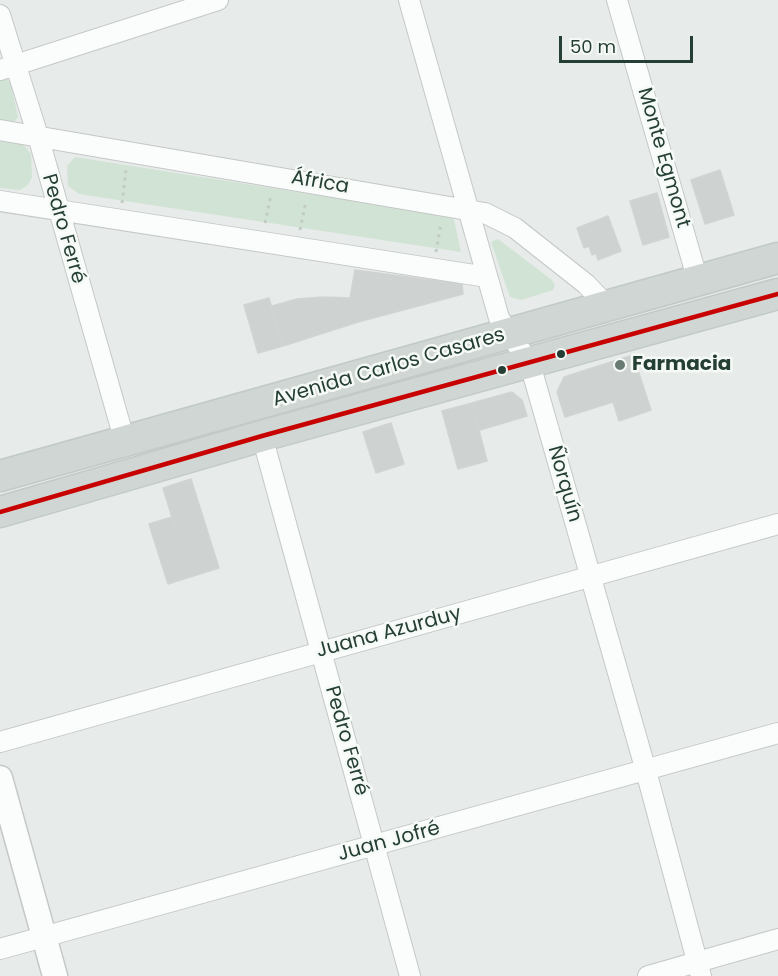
<!DOCTYPE html>
<meta charset="utf-8">
<style>
body{margin:0}
#map{position:relative;width:778px;height:976px;overflow:hidden;background:#e7ebe9;font-family:Poppins,sans-serif}
canvas{display:block}
.scale{position:absolute;left:559px;top:36px;width:134px;height:27px;box-sizing:border-box;border:3px solid #253f34;border-top:0;padding-left:8px;font-size:18px;line-height:21px;white-space:nowrap;color:#253f34;-webkit-text-stroke:4px #f6faf7;paint-order:stroke}
</style>
<div id="map">
<canvas width="778" height="976"></canvas>
<div class="scale">50 m</div>
</div>
<script>
const ctx = document.querySelector('canvas').getContext('2d');
ctx.lineJoin = 'round';
function fill(path, color) {
  ctx.fillStyle = color;
  ctx.fill(path, 'evenodd');
}
function shape(rows) {
  const path = new Path2D();
  for (const r of rows) {
    path.moveTo(r[0], r[1]);
    for (let i = 2; i < r.length; i += 2) path.lineTo(r[i], r[i + 1]);
  }
  return path;
}
function strokePath(path, color, width, dash) {
  ctx.strokeStyle = color;
  ctx.lineWidth = width;
  ctx.lineCap = dash ? 'butt' : 'round';
  ctx.setLineDash(dash || []);
  ctx.stroke(path);
}
function write(font, color, halo, rows, align = 'center') {
  ctx.font = font + ' Poppins,sans-serif';
  ctx.lineWidth = 5;
  ctx.setLineDash([]);
  ctx.textBaseline = 'middle';
  ctx.strokeStyle = halo;
  ctx.fillStyle = color;
  for (const [text, x, y, turn = 0] of rows) {
    ctx.save();
    ctx.translate(x, y);
    ctx.rotate((+turn || 0) * Math.PI / 180);
    ctx.textAlign = isNaN(turn) ? turn : align;
    if (halo) ctx.strokeText(text, 0, 0);
    ctx.fillText(text, 0, 0);
    ctx.restore();
  }
}
fill(shape([
 [0,76,6,77,11,84,18,117,13,123,0,122],
 [0,139,22,143,31,154,32,177,28,185,20,190,0,188],
 [75,157,449,216,454,220,461,252,79,194,68,186,67,166],
 [498,239,552,280,555,285,553,290,521,300,510,297,491,242]
]), '#d1e3d4');
const building = shape([
 [720,170,734,215,705,224,691,180,720,170],
 [657,193,669,237,643,245,630,201,657,193],
 [608,216,621,251,598,260,596,253,592,255,589,246,584,248,577,228,608,216],
 [355,270,462,284,463,294,358,322,350,298,355,270],
 [323,297,333,330,308,338,297,299,323,297],
 [323,297,350,298,358,322,333,330,323,297],
 [269,298,283,346,258,353,244,305,269,298],
 [297,299,308,338,283,346,272,306,297,299],
 [633,355,651,410,619,421,613,402,565,417,557,392,564,377,633,355],
 [512,392,522,400,527,416,480,430,472,403,512,392],
 [472,403,487,461,458,469,442,411,472,403],
 [391,423,404,464,376,473,363,432,391,423],
 [191,479,219,568,190,577,163,488,191,479],
 [172,517,190,577,168,584,149,524,172,517]
]);
fill(building, '#ced2d0');
strokePath(building, '#d0d4d2', 1.5);
const minor = shape([
 [409,0,499,318,530,364,646,771,701,976],
 [617,0,698,281],
 [0,15,38,136,125,442],
 [0,70,218,0],
 [0,130,485,213,515,228,586,284,608,307],
 [0,201,487,277],
 [262,436,410,976],
 [0,742,778,524],
 [0,949,778,733],
 [648,976,778,939]
]);
const tertiary = shape([
 [0,778,55,976]
]);
const primary = shape([
 [0,476,778,258],
 [0,512,262,436,778,294]
]);
strokePath(minor, '#c4c8c6', 22);
strokePath(tertiary, '#c4c8c6', 27);
strokePath(primary, '#c2cac7', 33);
strokePath(shape([
 [122,203,126,170],
 [265,223,271,195],
 [300,230,306,201],
 [436,252,441,223]
]), '#c2cbc6', 3, [3, 4.5]);
strokePath(minor, '#fbfcfc', 20);
strokePath(tertiary, '#fbfcfc', 24);
strokePath(primary, '#cfd6d3', 30);
strokePath(shape([
 [0,512,262,436,778,294]
]), '#c70201', 4.5);
for (const [x, y, r, color] of [
 [561,354,5,"#253f34"],
 [620,365,6,"#697b73"],
 [502,370,5,"#253f34"]
]) {
  const dot = new Path2D();
  dot.arc(x, y, r, 0, 2 * Math.PI);
  ctx.fillStyle = color;
  ctx.fill(dot);
  strokePath(dot, '#f6faf7', 2);
}
write('20px', '#253f34', '#f6faf7', [
 ["Monte Egmont",663,158,74],
 ["África",320,183,10],
 ["Pedro Ferré",63,229,74],
 ["Avenida Carlos Casares",389,368,-16],
 ["Ñorquín",564,484,74],
 ["Juana Azurduy",389,633,-15],
 ["Pedro Ferré",346,741,74],
 ["Juan Jofré",389,842,-15]
]);
write('bold 20px', '#253f34', '#f6faf7', [
 ["Farmacia",632,365]
], 'left');
</script>
